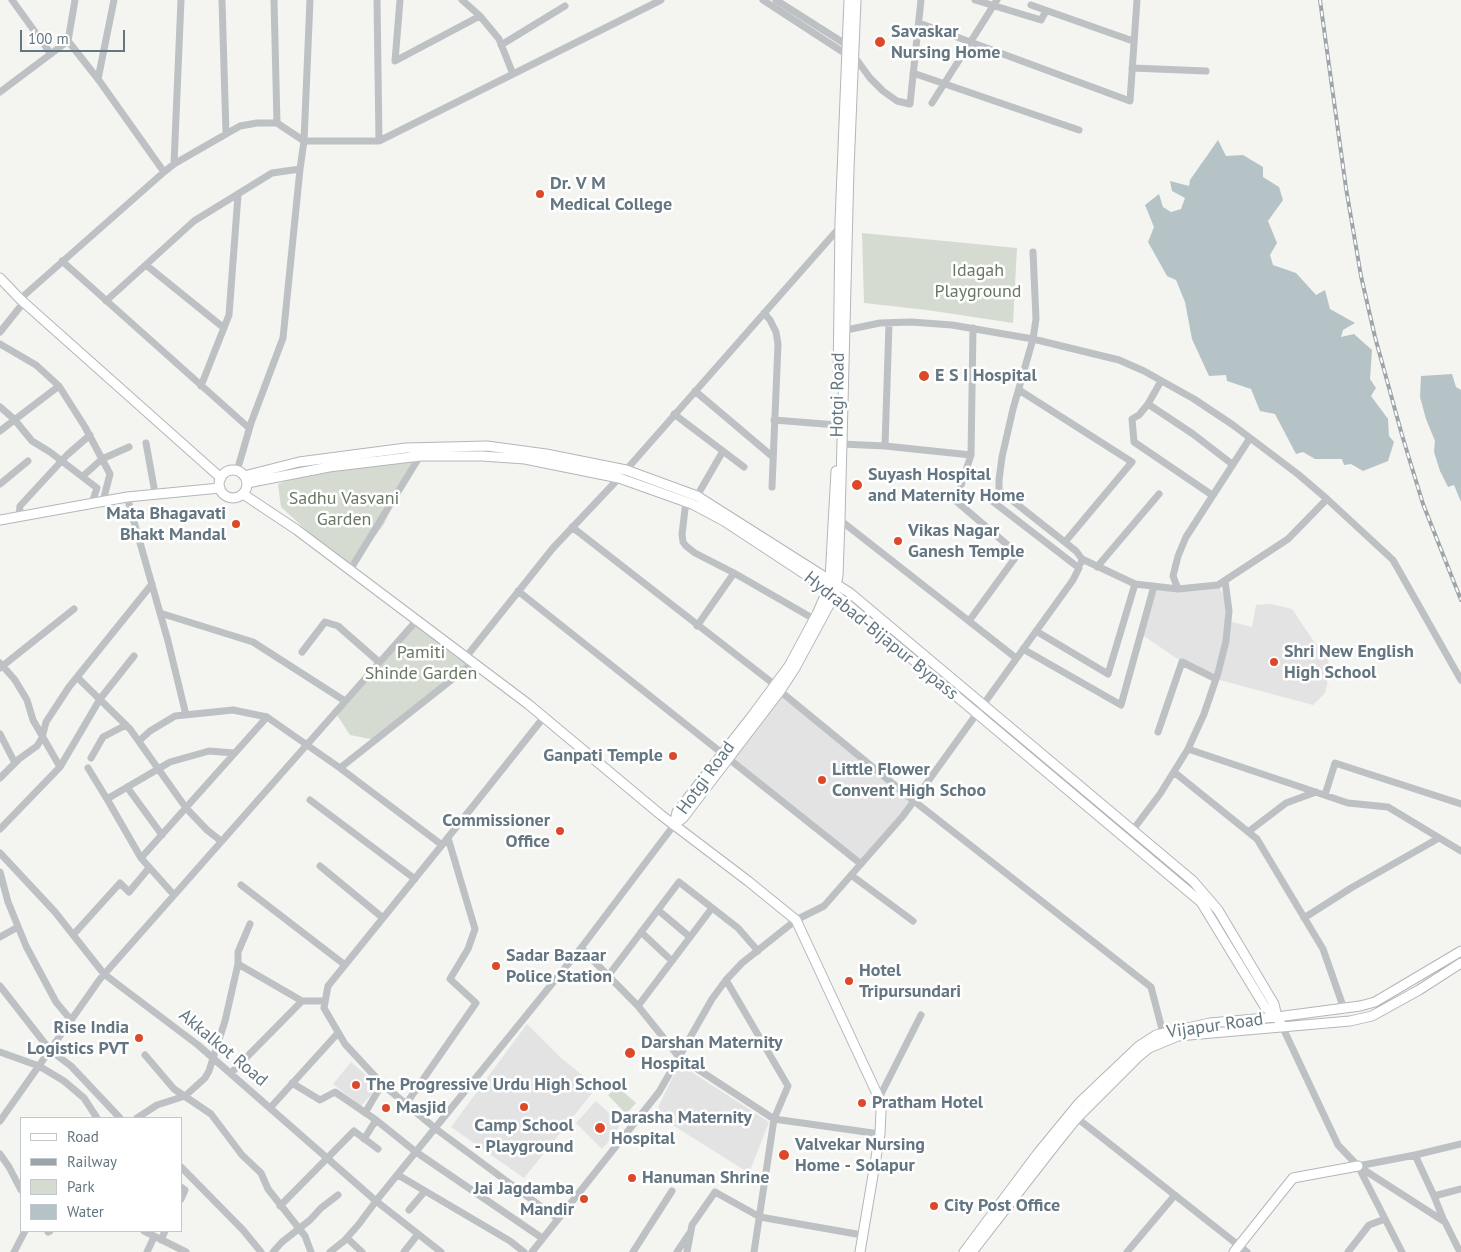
<!DOCTYPE html>
<style>
body{margin:0}
#map{position:relative;width:1461px;height:1252px;overflow:hidden;background:#f4f4f1;font-family:"PT Sans",sans-serif}
canvas{display:block}
.legend{position:absolute;left:20px;top:1117px;width:162px;height:115px;box-sizing:border-box;background:#fff;border:1px solid #c1c8cd;margin:0;padding:6px 9px;list-style:none;font-size:15px;color:#647681}
.legend li{display:flex;align-items:center;gap:10px;height:25px}
.legend b{width:25px;border:1px solid #c1c8cd}
.scale{position:absolute;left:20px;top:30px;width:105px;height:22px;box-sizing:border-box;border:2px solid #647681;border-top:0;padding-left:6px;font-size:15px;line-height:18px;white-space:nowrap;color:#647681;-webkit-text-stroke:4px #fff;paint-order:stroke}
</style>
<div id="map">
<canvas width="1461" height="1252"></canvas>
<ul class="legend">
<li><b style="height:6px;background:#fff"></b>Road</li>
<li><b style="height:6px;background:#9ea5aa"></b>Railway</li>
<li><b style="height:14px;background:#d6dbd2"></b>Park</li>
<li><b style="height:14px;background:#b6c3c6"></b>Water</li>
</ul>
<div class="scale">100 m</div>
</div>
<script>
const ctx = document.querySelector('canvas').getContext('2d');
ctx.lineJoin = 'round';
function fill(path, color) {
  ctx.fillStyle = color;
  ctx.fill(path, 'evenodd');
}
function shape(rows) {
  const path = new Path2D();
  for (const r of rows) {
    if (r.length === 3) {
      path.moveTo(r[0] + r[2], r[1]);
      path.arc(r[0], r[1], r[2], 0, 2 * Math.PI);
      continue;
    }
    path.moveTo(r[0], r[1]);
    for (let i = 2; i < r.length; i += 2) path.lineTo(r[i], r[i + 1]);
  }
  return path;
}
function strokePath(path, color, width, dash) {
  ctx.strokeStyle = color;
  ctx.lineWidth = width;
  ctx.lineCap = dash ? 'butt' : 'round';
  ctx.setLineDash(dash || []);
  ctx.stroke(path);
}
function write(font, color, halo, rows, align = 'center') {
  ctx.font = font + ' "PT Sans",sans-serif';
  ctx.lineWidth = 5;
  ctx.setLineDash([]);
  ctx.textBaseline = 'middle';
  ctx.strokeStyle = halo;
  ctx.fillStyle = color;
  for (const [text, x, y, turn = 0] of rows) {
    ctx.save();
    ctx.translate(x, y);
    ctx.rotate((+turn || 0) * Math.PI / 180);
    ctx.textAlign = isNaN(turn) ? turn : align;
    if (halo) ctx.strokeText(text, 0, 0);
    ctx.fillText(text, 0, 0);
    ctx.restore();
  }
}
fill(shape([
 [1218,585,1228,603,1228,621,1252,627,1256,605,1271,604,1292,609,1317,646,1327,654,1330,671,1325,693,1313,705,1216,679,1182,662,1141,634,1154,586],
 [780,691,914,801,861,864,729,759],
 [527,1024,561,1058,597,1087,524,1178,451,1127],
 [351,1062,379,1086,361,1106,333,1084],
 [679,1064,769,1122,749,1173,655,1114],
 [596,1101,620,1123,616,1133,602,1149,576,1123]
]), '#e2e3e2');
fill(shape([
 [862,233,1017,248,1013,323,927,310,864,303],
 [414,457,384,524,350,570,281,507,278,484,304,474],
 [417,620,474,662,375,740,350,735,335,712],
 [618,1087,636,1103,626,1114,608,1095]
]), '#d6dbd2');
fill(shape([
 [1218,140,1226,156,1243,155,1263,167,1263,177,1279,187,1283,200,1268,221,1277,243,1270,255,1273,265,1296,273,1316,295,1325,290,1330,309,1355,323,1343,330,1341,337,1354,334,1372,350,1370,379,1376,388,1371,396,1388,419,1389,436,1394,442,1388,461,1363,471,1351,464,1344,465,1342,459,1315,459,1303,452,1296,454,1275,414,1260,411,1251,389,1227,381,1226,375,1209,376,1192,339,1185,302,1176,280,1167,276,1148,242,1154,227,1145,205,1159,194,1163,207,1171,212,1181,209,1185,198,1172,191,1170,181,1189,186,1190,180],
 [1452,374,1456,387,1461,390,1461,502,1454,485,1448,487,1440,471,1434,452,1435,441,1426,419,1420,397,1421,376]
]), '#b6c3c6');
const major = shape([
 [0,278,20,299,221,478],
 [838,383,840,222,849,0],
 [233,484,14],
 [244,476,299,462,406,448,487,446,546,454,626,470,697,496,850,593,1193,881,1218,910,1274,1004,1277,1017],
 [247,483,329,467,420,456,482,456,525,459,619,478,692,504,724,521,835,594,1201,902,1265,1007,1277,1017,1282,1026],
 [243,494,297,530,528,704,661,815,748,881,796,920,879,1098,881,1111,880,1134,860,1252],
 [0,520,127,497,220,488],
 [674,825,683,818,780,691,795,668,835,594,838,575,840,520,849,169,856,0],
 [674,825,677,812,752,716,789,666,817,614,828,589,830,579,836,471],
 [964,1252,1038,1153,1079,1103,1139,1046,1156,1035,1210,1023,1277,1017,1360,1006,1375,1002,1461,951],
 [972,1252,1056,1144,1077,1118,1138,1057,1149,1048,1178,1036,1350,1021,1372,1016,1419,990,1461,963],
 [1234,1252,1293,1178,1358,1166]
]);
strokePath(major, '#b2b7ba', 11);
strokePath(shape([
 [12,0,51,54],
 [222,0,226,134],
 [274,0,277,123],
 [377,0,379,141],
 [400,0,395,61,480,16],
 [462,0,480,16,499,39,513,74],
 [763,0,846,54,854,56,870,78,883,91,897,101,910,104,921,0],
 [776,0,850,47],
 [975,0,1041,20,1046,11],
 [1031,5,1133,41],
 [919,23,1130,101,1137,0],
 [68,41,98,79,164,172],
 [501,45,565,6],
 [1132,68,1206,71],
 [913,73,1079,130],
 [98,79,114,0],
 [0,92,68,41,75,0],
 [932,103,997,0],
 [304,141,310,0],
 [174,164,181,0],
 [1033,252,1036,319,1033,339,1013,409,1002,457,999,480,999,490,1076,551,1082,559,1081,563],
 [62,261,249,428],
 [146,265,224,328],
 [20,299,164,172,174,164,240,126,257,123,277,123,304,141],
 [106,301,194,221,272,173,300,169],
 [764,313,770,320,776,332,778,344,772,487],
 [846,330,880,323,911,322,952,325,1033,339,1119,360,1144,371,1194,399,1233,425,1299,475,1327,499,1288,539,1218,585,1178,589,1135,584,1082,559],
 [0,332,24,302],
 [0,344,36,365,59,386,85,427,110,474,103,501],
 [1161,381,1148,404,1139,415,1132,419,1134,442,1212,495],
 [201,386,229,315,238,195],
 [1019,390,1132,462,1065,542],
 [695,391,773,457],
 [1148,404,1193,434,1232,464],
 [0,407,14,419,32,441,50,452,97,488,92,503],
 [674,414,744,467],
 [774,420,837,425],
 [0,431,59,386],
 [146,443,155,493],
 [842,444,885,446,971,455],
 [885,446,889,323],
 [237,471,251,423,283,338,300,169,304,141,379,141,661,0],
 [83,476,102,459,129,447],
 [0,484,28,461],
 [697,496,723,451],
 [127,497,168,641,186,715],
 [1327,499,1393,560,1461,680],
 [686,501,682,534,683,542,686,546,695,553,734,573],
 [19,517,20,506,67,455,90,435],
 [840,520,1016,658],
 [572,527,775,685],
 [1097,567,1159,494],
 [350,570,420,456],
 [1178,589,1173,576,1178,556,1186,537,1250,438],
 [518,591,723,754],
 [160,613,253,642,345,701],
 [969,621,1018,554,956,501,971,455,973,328],
 [697,626,734,573,814,619],
 [1036,631,1108,674,1135,584],
 [1023,649,1121,705,1154,586],
 [302,652,325,622,338,626,379,662],
 [466,657,553,548,619,478,840,227],
 [0,663,15,680,27,700,33,720,60,767],
 [0,668,74,609],
 [77,677,130,729,186,808,207,830,221,841],
 [780,691,914,801,1151,987,1163,1033],
 [1158,732,1182,662,1216,679],
 [0,734,15,763],
 [139,741,150,731,175,716,233,710,267,717,340,768,474,662],
 [1188,749,1348,803,1388,807,1461,851],
 [91,758,103,737,126,725],
 [729,759,861,864],
 [88,768,107,799],
 [340,768,442,845,544,717],
 [1174,772,1257,839,1323,949,1344,1009],
 [0,778,19,759,37,746,42,738,46,722,69,687,152,584],
 [127,787,162,835],
 [1325,795,1335,763,1461,804],
 [310,800,415,879],
 [0,829,60,767,100,699,134,656],
 [1132,831,1160,794,1188,749,1204,714,1218,673,1226,641,1229,611,1225,581],
 [1248,832,1286,803,1316,792],
 [442,845,328,986,324,1008,345,1044,382,1084,436,1129,558,1219],
 [0,853,55,912,104,974,198,1045,376,1201,441,1252],
 [141,858,107,799,170,762,209,751,234,753],
 [320,866,383,918],
 [0,872,8,902,26,946,56,1002,71,1020],
 [851,875,913,921],
 [241,885,345,965],
 [174,895,141,858,267,717],
 [658,910,690,937],
 [1304,918,1351,888,1439,838],
 [641,932,672,961],
 [73,935,120,883,129,892,149,868],
 [0,937,18,927],
 [581,948,638,1006,679,1057,774,1119,880,1134],
 [238,964,302,1001,325,1001],
 [608,976,679,882,738,928,758,951],
 [726,980,788,1086,774,1119,754,1252],
 [0,986,50,1050,71,1066,120,1118],
 [638,1006,712,908],
 [1282,1026,1338,1145,1358,1166,1402,1252],
 [0,1052,39,1066,64,1081,84,1098,97,1118],
 [145,1055,174,1089,211,1114,242,1155,261,1173,268,1189,305,1236,311,1252],
 [231,1073,302,1001],
 [292,1083,320,1100,335,1092,376,1120,416,1152,542,1238],
 [879,1098,921,1015],
 [406,1104,476,1003,450,979,468,949,475,929,448,838],
 [270,1108,338,1033],
 [365,1113,382,1084],
 [137,1118,157,1105,185,1096,205,1078,209,1071,225,1021,238,964,238,952,250,924],
 [1077,1118,1247,1252],
 [0,1121,100,979,417,620],
 [364,1139,376,1120],
 [0,1154,9,1167,21,1190],
 [1415,1155,1434,1196],
 [1358,1166,1445,1222,1460,1252],
 [1358,1166,1415,1155,1461,1144],
 [181,1167,243,1230,261,1252],
 [398,1175,510,1241,524,1252],
 [181,1187,185,1190,181,1199],
 [280,1206,354,1131,378,1149],
 [409,1210,425,1191],
 [1444,1221,1434,1196,1461,1189],
 [144,1231,186,1252],
 [48,1232,50,1231],
 [347,1238,362,1252],
 [161,1240,165,1231],
 [14,1252,25,1231],
 [147,1252,154,1237],
 [273,1252,282,1242,310,1220,321,1208,338,1195],
 [330,1252,344,1241,359,1224,376,1201,581,948,674,825],
 [404,1252,418,1234],
 [532,1252,659,1092,712,999,726,980,742,963,796,920,824,906,903,816,1073,580,1079,568,987,497],
 [633,1252,672,1191],
 [677,1252,689,1234],
 [687,1252,692,1225,715,1192,760,1217,862,1235],
 [1127,1252,1175,1195],
 [1348,1252,1369,1225,1385,1219]
]), '#bdc1c4', 7);
strokePath(major, '#fff', 9);
const rail = shape([
 [1320,0,1346,188,1361,276,1375,337,1402,435,1423,504,1461,600]
]);
strokePath(rail, '#9ea5aa', 4);
strokePath(rail, '#fff', 2, [5.5]);
for (const [x, y, r, color] of [
 [880,42,6,"#dd4928"],
 [540,194,5,"#dd4928"],
 [924,376,6,"#dd4928"],
 [857,485,6,"#dd4928"],
 [236,524,5,"#dd4928"],
 [898,541,5,"#dd4928"],
 [1274,662,5,"#dd4928"],
 [673,756,5,"#dd4928"],
 [822,780,5,"#dd4928"],
 [560,831,5,"#dd4928"],
 [496,966,5,"#dd4928"],
 [849,981,5,"#dd4928"],
 [139,1038,5,"#dd4928"],
 [630,1053,6,"#dd4928"],
 [356,1085,5,"#dd4928"],
 [862,1103,5,"#dd4928"],
 [524,1107,5,"#dd4928"],
 [386,1108,5,"#dd4928"],
 [600,1128,6,"#dd4928"],
 [784,1155,6,"#dd4928"],
 [632,1178,5,"#dd4928"],
 [584,1199,5,"#dd4928"],
 [934,1206,5,"#dd4928"]
]) {
  const dot = new Path2D();
  dot.arc(x, y, r, 0, 2 * Math.PI);
  ctx.fillStyle = color;
  ctx.fill(dot);
  strokePath(dot, '#fff', 2);
}
write('bold 18px', '#647681', '#fff', [
 ["Savaskar",891,32],
 ["Nursing Home",891,53],
 ["Dr. V M",550,184],
 ["Medical College",550,205],
 ["E S I Hospital",935,376],
 ["Suyash Hospital",868,475],
 ["and Maternity Home",868,496],
 ["Mata Bhagavati",226,514,"right"],
 ["Bhakt Mandal",226,535,"right"],
 ["Vikas Nagar",908,531],
 ["Ganesh Temple",908,552],
 ["Shri New English",1284,652],
 ["High School",1284,673],
 ["Ganpati Temple",663,756,"right"],
 ["Little Flower",832,770],
 ["Convent High Schoo",832,791],
 ["Commissioner",550,821,"right"],
 ["Office",550,842,"right"],
 ["Sadar Bazaar",506,956],
 ["Police Station",506,977],
 ["Hotel",859,971],
 ["Tripursundari",859,992],
 ["Rise India",129,1028,"right"],
 ["Logistics PVT",129,1049,"right"],
 ["Darshan Maternity",641,1043],
 ["Hospital",641,1064],
 ["The Progressive Urdu High School",366,1085],
 ["Pratham Hotel",872,1103],
 ["Masjid",396,1108],
 ["Darasha Maternity",611,1118],
 ["Hospital",611,1139],
 ["Camp School",524,1126,"center"],
 ["- Playground",524,1147,"center"],
 ["Valvekar Nursing",795,1145],
 ["Home - Solapur",795,1166],
 ["Hanuman Shrine",642,1178],
 ["Jai Jagdamba",574,1189,"right"],
 ["Mandir",574,1210,"right"],
 ["City Post Office",944,1206]
], 'left');
write('18px', '#687863', '#fff', [
 ["Idagah",978,271],
 ["Playground",978,292],
 ["Sadhu Vasvani",344,499],
 ["Garden",344,520],
 ["Pamiti",421,653],
 ["Shinde Garden",421,674]
]);
write('18px', '#647681', '#fff', [
 ["Hotgi Road",838,395,-89],
 ["Hydrabad-Bijapur Bypass",881,636,39],
 ["Hotgi Road",706,778,-54],
 ["Vijapur Road",1215,1026,-8],
 ["Akkalkot Road",223,1048,40]
]);
</script>
